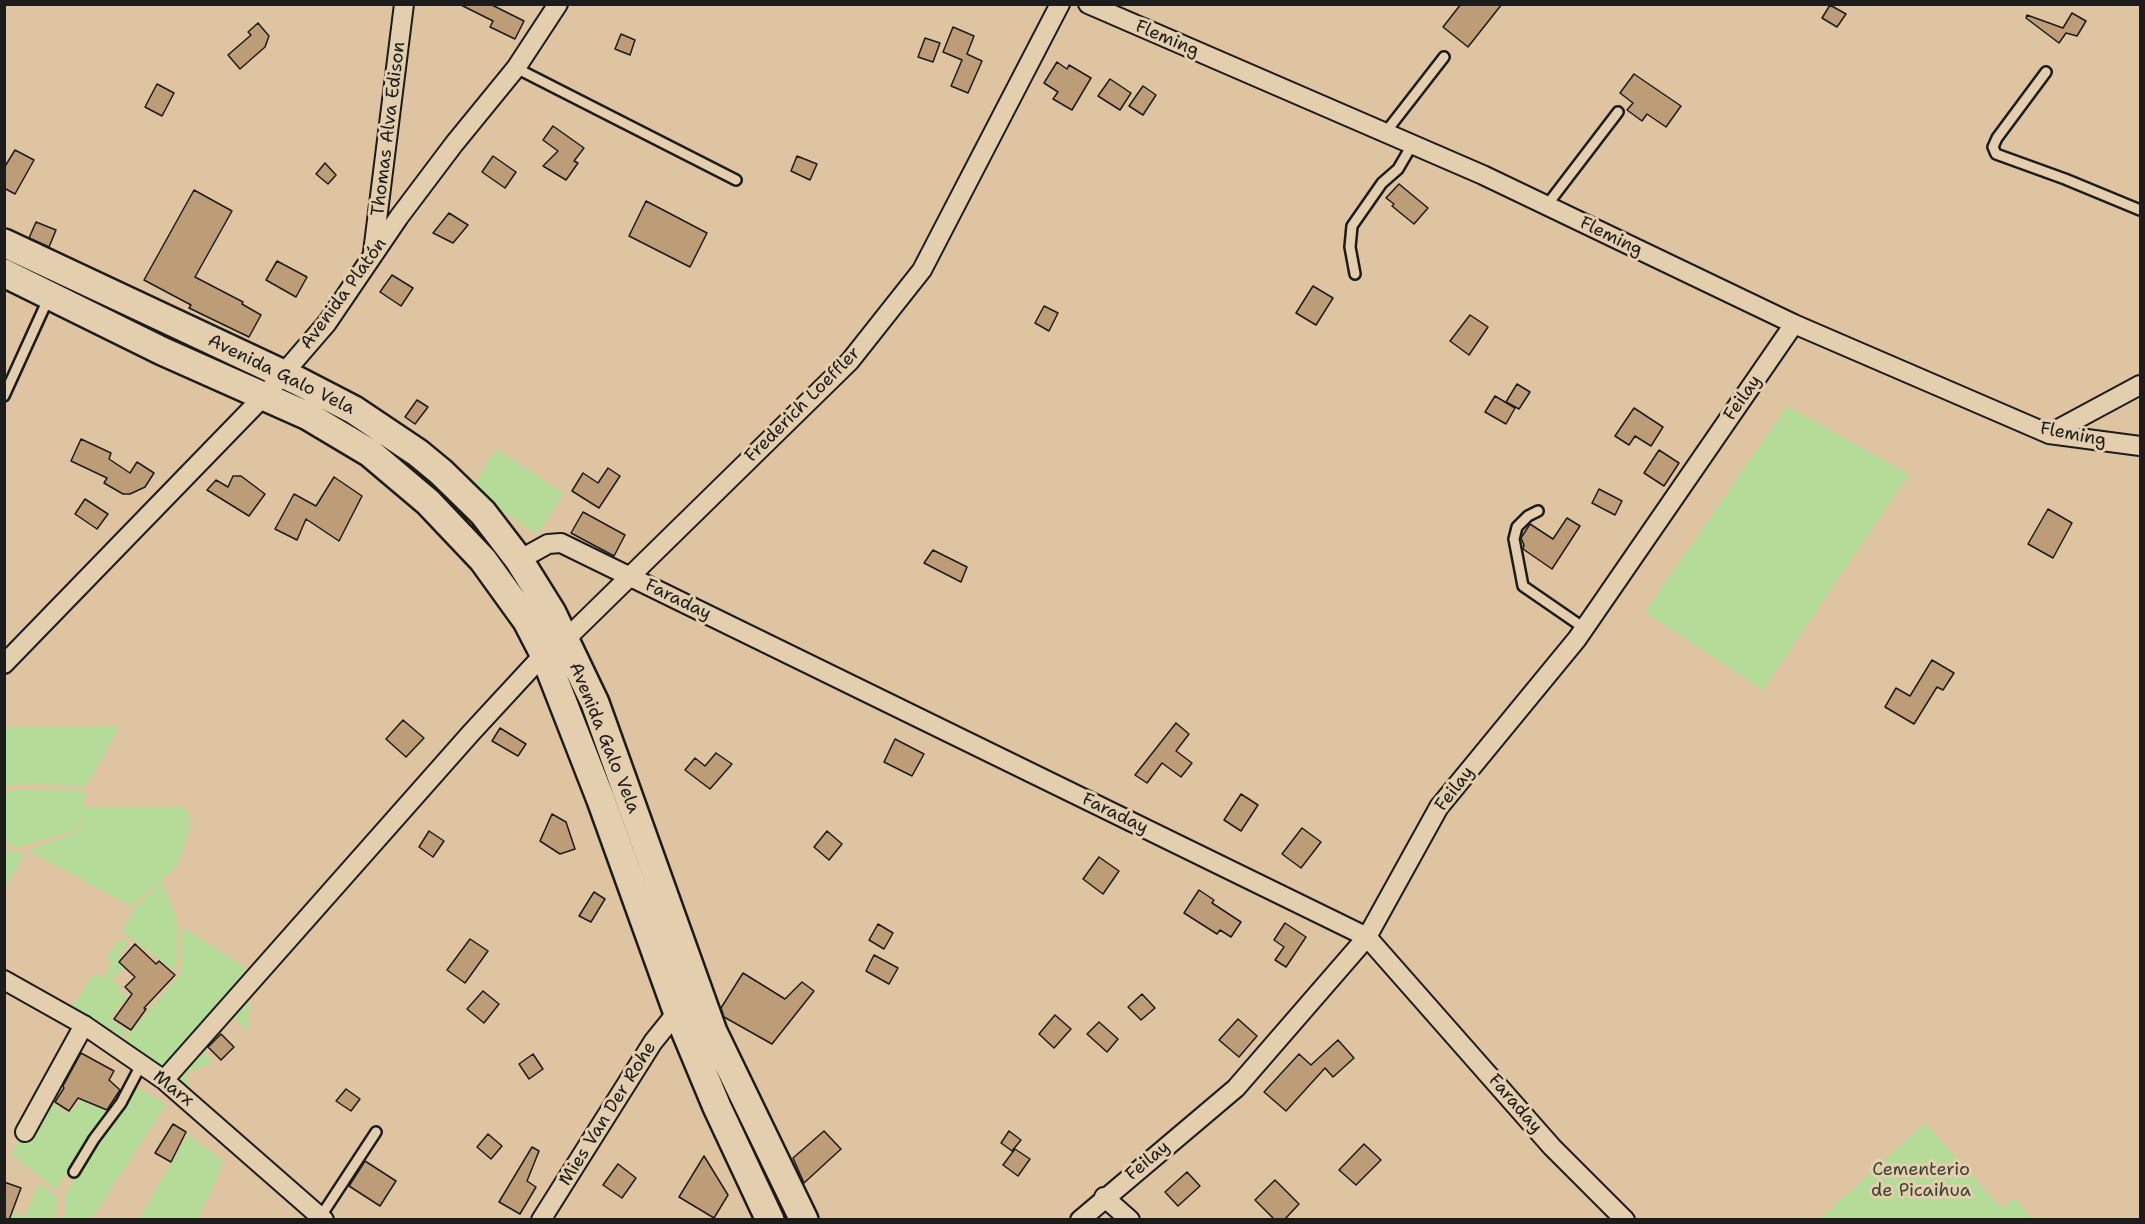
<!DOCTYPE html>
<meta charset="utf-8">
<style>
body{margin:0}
#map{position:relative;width:2145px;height:1224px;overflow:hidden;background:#dec4a1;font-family:"Shantell Sans",sans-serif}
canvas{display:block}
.frame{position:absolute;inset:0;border:6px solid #1c1c1c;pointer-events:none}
</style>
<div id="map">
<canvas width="2145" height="1224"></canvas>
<div class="frame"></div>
</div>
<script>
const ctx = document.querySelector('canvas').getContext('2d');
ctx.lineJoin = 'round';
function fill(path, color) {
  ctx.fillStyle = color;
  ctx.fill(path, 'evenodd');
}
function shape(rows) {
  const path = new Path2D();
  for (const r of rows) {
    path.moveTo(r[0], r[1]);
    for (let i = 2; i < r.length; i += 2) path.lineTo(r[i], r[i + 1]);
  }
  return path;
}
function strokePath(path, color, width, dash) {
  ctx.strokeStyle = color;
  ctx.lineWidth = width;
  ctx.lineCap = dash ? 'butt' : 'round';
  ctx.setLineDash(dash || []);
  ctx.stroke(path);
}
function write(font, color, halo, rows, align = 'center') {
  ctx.font = font + ' "Shantell Sans",sans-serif';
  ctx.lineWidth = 6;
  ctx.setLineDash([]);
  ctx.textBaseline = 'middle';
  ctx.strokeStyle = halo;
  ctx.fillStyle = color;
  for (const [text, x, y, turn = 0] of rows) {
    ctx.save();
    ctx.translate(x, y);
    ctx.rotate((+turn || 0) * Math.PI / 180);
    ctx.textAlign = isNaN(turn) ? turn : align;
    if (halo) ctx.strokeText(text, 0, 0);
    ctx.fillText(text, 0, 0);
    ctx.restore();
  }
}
fill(shape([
 [1787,406,1909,474,1763,690,1645,612],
 [496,449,564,493,537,534,471,490],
 [120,726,86,787,27,783,5,787,5,727],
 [26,789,86,791,83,807,185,807,191,822,177,867,130,906,28,850,80,831,81,816,78,830,15,848,5,841,5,791],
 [5,849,25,854,5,889,4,849],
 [162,881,178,923,176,972,122,932,135,907],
 [181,926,246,968,249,1004,248,1034,227,1009,197,1042,213,1062,186,1074,192,1103,120,1045,181,973],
 [121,938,129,943,119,956,126,966,111,980,120,984,118,992,127,996,110,1019,127,1031,112,1049,66,1017,93,974,104,978,110,965,107,956],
 [116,1077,99,1107,110,1114,85,1142,56,1190,11,1154,50,1082,50,1102,68,1114,84,1097,96,1104],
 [132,1084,166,1104,95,1214,85,1219,64,1220,66,1194,96,1141,126,1107],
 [1925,1123,2001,1208,2015,1198,2032,1219,1820,1219],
 [188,1134,224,1162,198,1219,139,1219],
 [39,1183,58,1198,55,1219,5,1219,4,1210,25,1216]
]), '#b4dc98');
const building = shape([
 [459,4,490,4,524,21,515,39,490,27,493,21,459,4],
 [1461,4,1502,4,1468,47,1443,27,1461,4],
 [1830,5,1846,14,1837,27,1822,18,1830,5],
 [2072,13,2086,21,2077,36,2066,33,2059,43,2026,18,2027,15,2063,28,2072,13],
 [258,23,269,36,265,47,240,69,228,55,251,35,248,32,258,23],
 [953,27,974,36,967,54,982,61,968,93,951,86,962,60,943,52,953,27],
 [621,34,635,40,630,55,615,49,621,34],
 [925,38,940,43,933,62,918,57,925,38],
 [1057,62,1067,69,1069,65,1091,78,1072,110,1053,99,1058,92,1044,83,1057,62],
 [1634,74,1681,106,1666,127,1647,114,1642,121,1627,110,1633,103,1620,93,1634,74],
 [1110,79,1131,93,1120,110,1098,96,1110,79],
 [157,84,174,93,162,116,145,107,157,84],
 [1143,86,1156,95,1143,115,1129,106,1143,86],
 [553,126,584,148,574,161,578,163,566,180,543,166,558,151,543,140,553,126],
 [15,150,34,160,15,194,4,188,4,168,15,150],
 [493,156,516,172,505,188,482,172,493,156],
 [797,156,817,164,810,180,791,171,797,156],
 [325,163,336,175,328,184,316,174,325,163],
 [1399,184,1428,208,1414,224,1392,206,1394,204,1386,198,1399,184],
 [194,190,232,211,195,277,243,302,242,304,261,315,249,337,189,308,191,305,144,280,194,190],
 [646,201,707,233,690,267,629,236,646,201],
 [449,213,468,225,453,243,433,233,449,213],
 [36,222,56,230,49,247,29,238,36,222],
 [277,261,307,277,296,297,266,280,277,261],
 [392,275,413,288,401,306,380,292,392,275],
 [1313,286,1333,298,1316,325,1296,313,1313,286],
 [1044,306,1058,313,1049,331,1035,323,1044,306],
 [1470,315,1488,327,1469,355,1450,341,1470,315],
 [1517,384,1530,392,1519,409,1506,402,1517,384],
 [1495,396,1515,408,1506,424,1485,412,1495,396],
 [417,400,428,407,415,424,405,417,417,400],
 [1634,408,1663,427,1651,446,1635,436,1629,445,1615,436,1634,408],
 [81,439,111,453,109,459,130,473,137,462,154,473,145,487,130,494,123,494,104,483,107,478,71,461,81,439],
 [1659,450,1679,463,1664,486,1644,473,1659,450],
 [608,468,620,476,599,508,572,491,583,473,598,483,608,468],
 [233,476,241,476,265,494,249,516,207,490,216,480,228,487,233,476],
 [334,477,362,496,339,541,306,519,297,540,275,529,294,494,316,506,334,477],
 [1599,489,1622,501,1615,515,1592,503,1599,489],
 [85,499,108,514,97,529,75,514,85,499],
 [2048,509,2072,523,2053,558,2028,544,2048,509],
 [583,512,625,535,614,556,571,533,583,512],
 [1567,518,1580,526,1552,569,1523,549,1524,545,1521,538,1530,524,1553,539,1567,518],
 [933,550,967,567,961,582,924,563,933,550],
 [1932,660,1954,673,1943,690,1937,687,1914,724,1885,707,1896,688,1910,696,1932,660],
 [403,720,424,738,406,757,386,739,403,720],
 [1176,723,1189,734,1176,751,1192,763,1181,777,1162,763,1147,783,1135,775,1176,723],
 [500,728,526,744,518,756,492,741,500,728],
 [895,739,924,754,912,776,884,762,895,739],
 [716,753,732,764,710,789,685,770,695,758,705,766,716,753],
 [1241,794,1258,805,1241,831,1224,820,1241,794],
 [552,814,566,822,575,849,560,854,540,841,552,814],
 [1302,828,1321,842,1301,868,1282,854,1302,828],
 [429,831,444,841,433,857,419,847,429,831],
 [827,831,842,844,829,860,814,847,827,831],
 [1099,857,1119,871,1103,894,1083,879,1099,857],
 [1199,890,1214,900,1212,903,1241,922,1231,937,1220,930,1217,934,1184,913,1199,890],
 [594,892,605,899,591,922,579,916,594,892],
 [1285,923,1306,937,1286,967,1275,960,1284,947,1274,940,1285,923],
 [878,924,893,933,884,949,869,940,878,924],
 [470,939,488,951,465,983,447,970,470,939],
 [135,944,156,964,159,961,175,975,144,1008,146,1009,131,1030,114,1019,132,994,125,987,135,977,119,962,135,944],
 [874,955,898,968,889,984,866,971,874,955],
 [743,973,785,999,802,982,814,991,772,1044,724,1017,721,1008,743,973],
 [483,991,499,1004,484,1023,467,1009,483,991],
 [1142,994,1155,1008,1141,1020,1128,1007,1142,994],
 [1055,1015,1071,1029,1054,1048,1039,1034,1055,1015],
 [1238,1019,1257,1036,1239,1057,1219,1040,1238,1019],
 [1099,1022,1118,1039,1107,1052,1087,1034,1099,1022],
 [221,1034,234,1047,221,1060,208,1047,221,1034],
 [1338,1040,1354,1058,1333,1077,1325,1068,1286,1111,1264,1092,1299,1054,1311,1065,1338,1040],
 [81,1053,114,1071,109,1080,120,1090,107,1110,78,1098,69,1111,55,1102,64,1088,63,1086,81,1053],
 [533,1054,543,1069,529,1079,519,1064,533,1054],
 [346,1089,360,1099,351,1111,336,1101,346,1089],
 [173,1124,186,1132,171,1162,155,1153,173,1124],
 [824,1131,841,1149,804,1183,793,1158,824,1131],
 [1009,1131,1021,1140,1012,1151,1001,1143,1009,1131],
 [488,1134,502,1146,491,1159,477,1147,488,1134],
 [1364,1144,1381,1160,1356,1185,1339,1170,1364,1144],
 [532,1147,539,1151,527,1181,536,1187,520,1214,499,1202,532,1147],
 [1015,1149,1030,1159,1018,1176,1003,1165,1015,1149],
 [704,1156,728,1195,714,1218,679,1197,704,1156],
 [365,1161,396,1181,380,1206,349,1186,365,1161],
 [618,1164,636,1178,622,1198,603,1185,618,1164],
 [1187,1172,1200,1186,1178,1206,1165,1192,1187,1172],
 [1275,1180,1299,1204,1284,1220,1275,1220,1255,1200,1275,1180],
 [4,1182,21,1188,9,1220,4,1220,4,1182]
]);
fill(building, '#bd9c78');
strokePath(building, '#1c1c1c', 1.5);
const lane = shape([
 [516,68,736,180],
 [2046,72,1997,138,1993,147,1996,154,2065,179,2140,210],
 [1385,133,1444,57],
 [1547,205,1618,112],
 [1355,274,1350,247,1352,226,1382,183,1398,169,1412,145],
 [4,396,49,297],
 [1538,511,1528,516,1517,527,1514,539,1523,586,1584,628],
 [74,1172,94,1139,121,1103,141,1065],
 [321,1216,376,1132]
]);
const street = shape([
 [1088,4,1483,175,1794,324,2049,434,2140,446],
 [373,252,404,4],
 [2049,434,2140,385],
 [519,560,548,544,561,543,1367,937,1552,1147,1625,1220],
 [565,640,850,361,922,270,1060,4],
 [4,664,264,396,327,323,399,217,454,144,516,68,558,4],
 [4,980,84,1025,164,1080,324,1220],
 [164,1080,471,733,544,654],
 [25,1132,84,1025],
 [1104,1197,1130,1220],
 [541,1220,653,1042,682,1006],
 [1080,1220,1236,1088,1367,937,1439,807,1577,639,1794,324]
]);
const secondary = shape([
 [4,243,298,381,354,410,418,453,441,472,483,513,519,560,552,613,595,703,713,1032,804,1220],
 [4,273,162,351,308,416,370,453,428,502,483,560,527,621,544,654,601,800,677,1011,717,1107,770,1220]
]);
strokePath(lane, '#1c1c1c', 14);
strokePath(street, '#1c1c1c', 22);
strokePath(secondary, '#1c1c1c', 32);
strokePath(lane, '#e3cead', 9);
strokePath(street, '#e3cead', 18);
strokePath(secondary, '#e3cead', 27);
write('18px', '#1c1c1c', '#e3cead', [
 ["Fleming",1167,39,23],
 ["Thomas Alva Edison",389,129,-83],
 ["Fleming",1611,237,26],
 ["Avenida Platón",344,294,-54],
 ["Avenida Galo Vela",281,375,26],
 ["Feilay",1743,398,-55],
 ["Frederich Loeffler",803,405,-45],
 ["Fleming",2073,435,11],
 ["Faraday",678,600,26],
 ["Avenida Galo Vela",604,738,68],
 ["Feilay",1455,789,-52],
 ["Faraday",1115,814,26],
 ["Marx",173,1089,38],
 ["Faraday",1515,1104,49],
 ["Mies Van Der Rohe",608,1114,-58],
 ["Feilay",1148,1161,-40]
]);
write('18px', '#3a4235', '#e3cead', [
 ["Cementerio",1921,1170],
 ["de Picaihua",1921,1191]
]);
</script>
